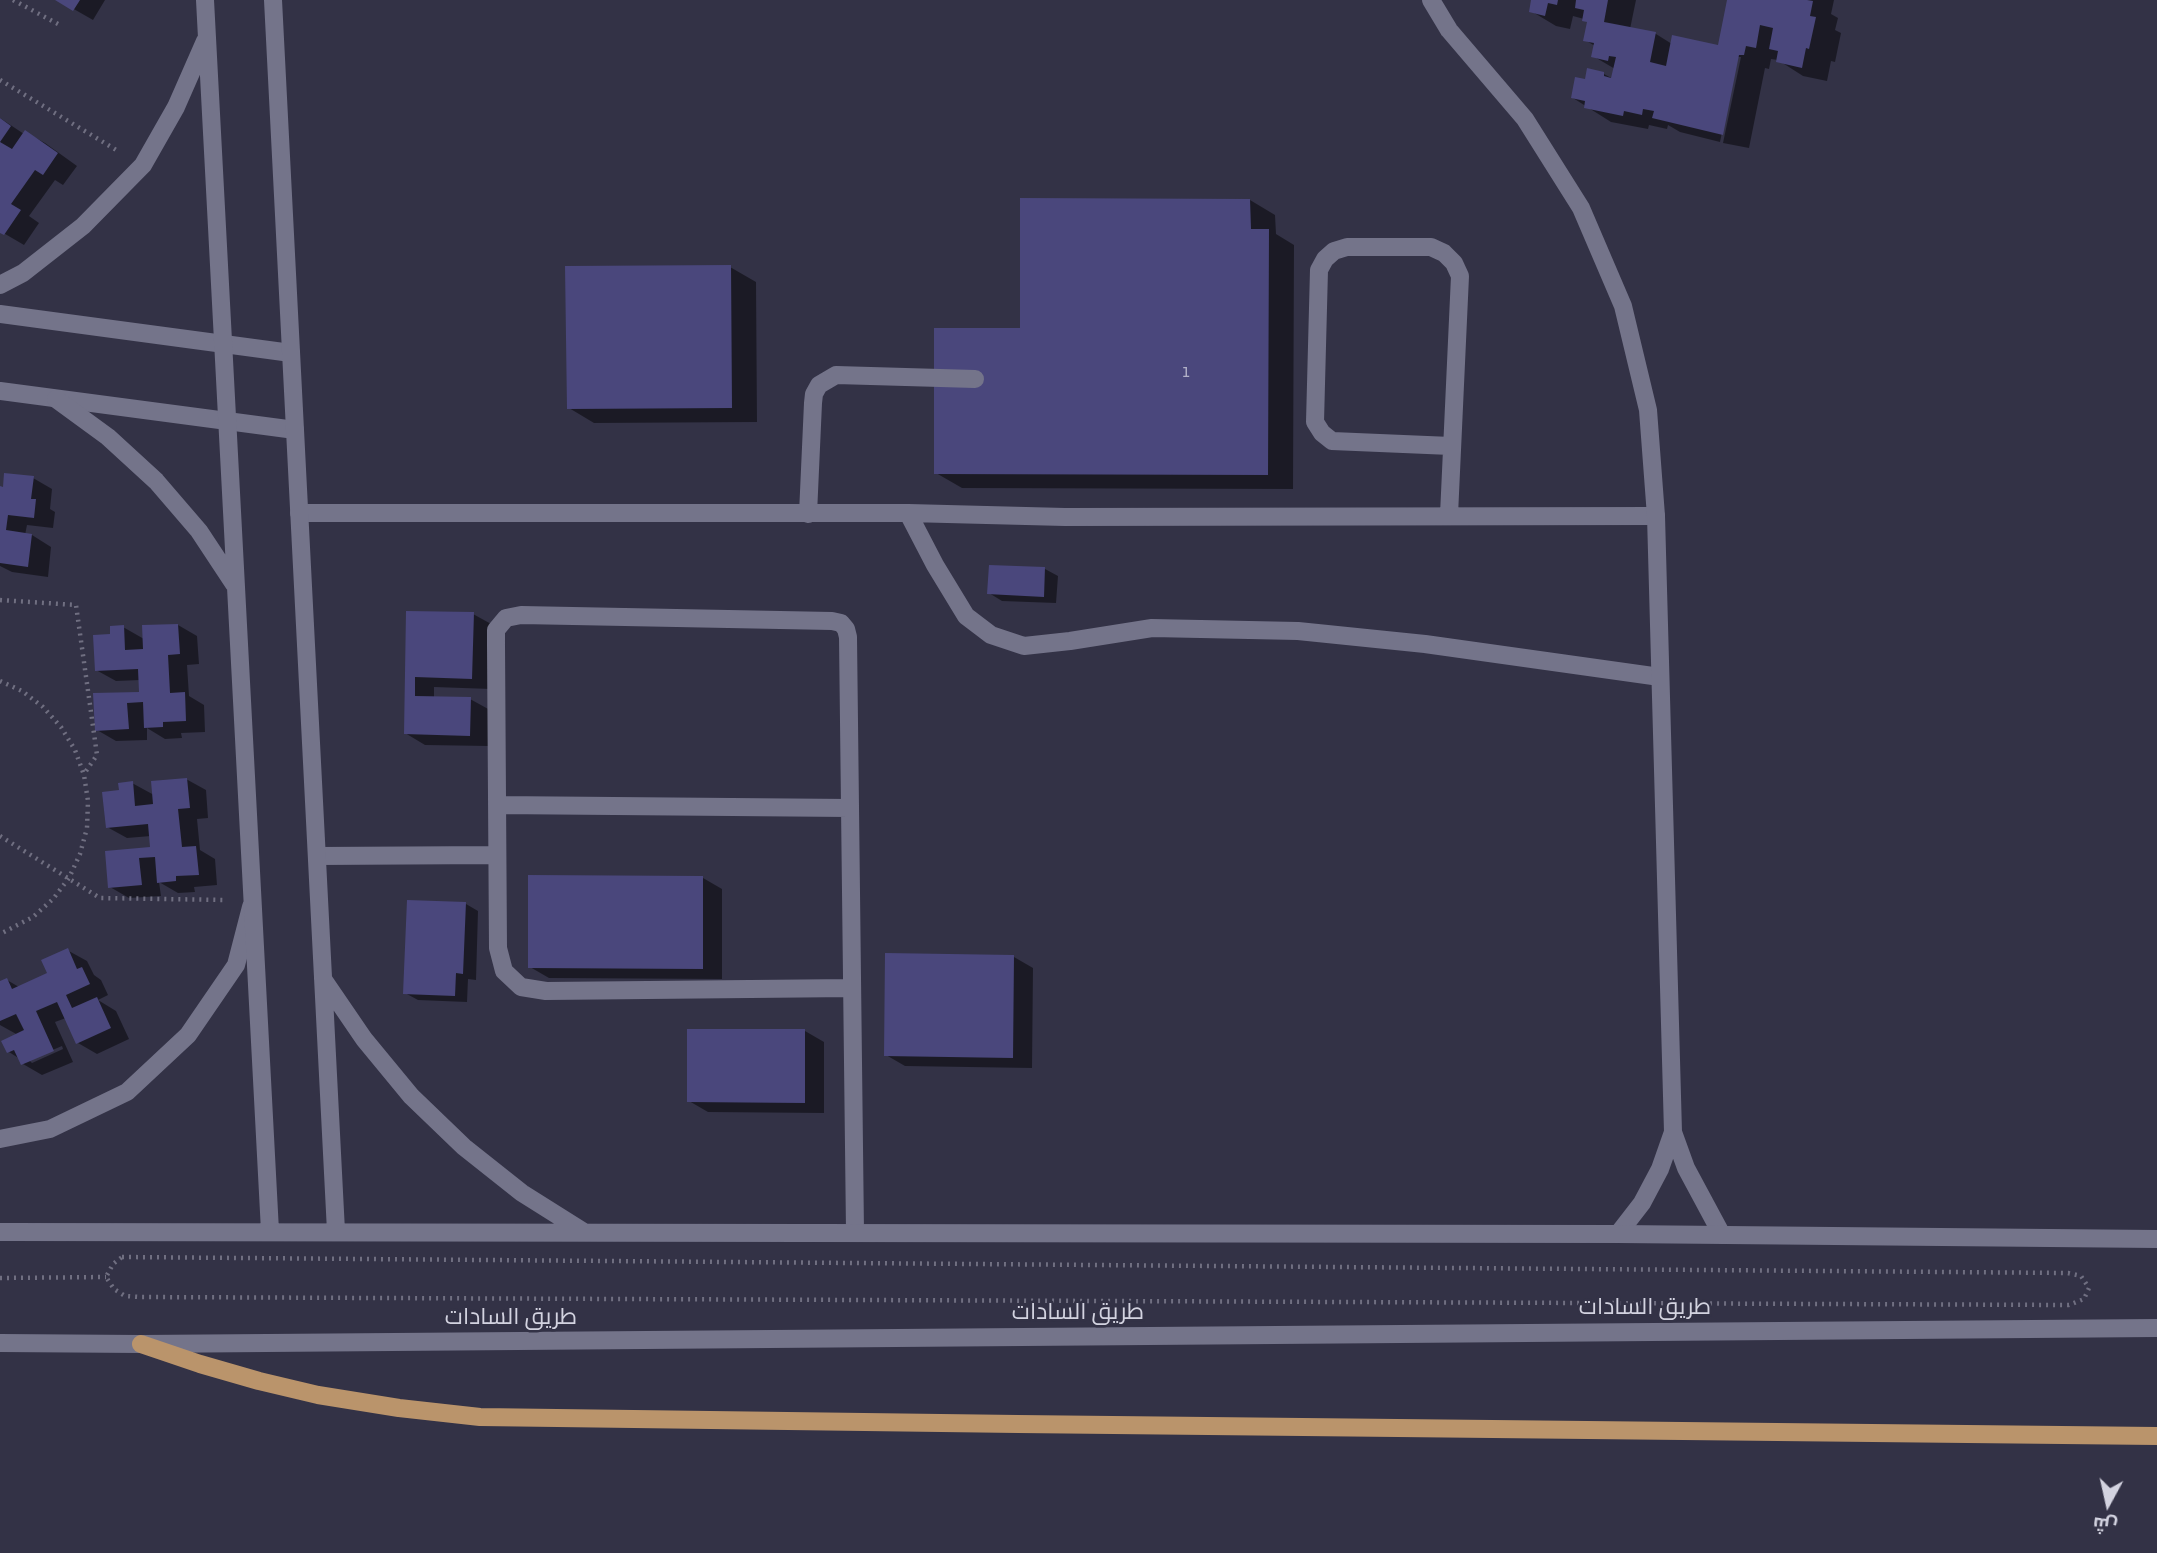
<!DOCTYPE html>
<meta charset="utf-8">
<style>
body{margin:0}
#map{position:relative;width:2157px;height:1553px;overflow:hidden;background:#333246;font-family:"Zilla Slab",Cairo,serif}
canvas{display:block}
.north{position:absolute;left:2073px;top:1469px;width:70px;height:70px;-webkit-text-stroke:5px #333246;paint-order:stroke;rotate:188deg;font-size:19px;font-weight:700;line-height:28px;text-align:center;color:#d3d3e0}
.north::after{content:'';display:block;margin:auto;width:24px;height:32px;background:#d3d3e0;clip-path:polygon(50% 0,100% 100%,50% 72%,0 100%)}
</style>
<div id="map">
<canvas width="2157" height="1553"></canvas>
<div class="north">ش</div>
</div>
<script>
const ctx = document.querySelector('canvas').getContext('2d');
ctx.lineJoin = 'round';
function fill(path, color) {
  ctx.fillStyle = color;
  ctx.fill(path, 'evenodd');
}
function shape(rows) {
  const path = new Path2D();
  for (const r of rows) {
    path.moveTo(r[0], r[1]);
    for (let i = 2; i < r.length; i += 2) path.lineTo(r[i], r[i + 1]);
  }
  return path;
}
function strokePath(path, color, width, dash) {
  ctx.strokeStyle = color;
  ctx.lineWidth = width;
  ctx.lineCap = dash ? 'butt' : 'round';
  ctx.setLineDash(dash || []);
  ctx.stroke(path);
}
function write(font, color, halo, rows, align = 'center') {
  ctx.font = font + ' "Zilla Slab",Cairo,serif';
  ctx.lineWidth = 5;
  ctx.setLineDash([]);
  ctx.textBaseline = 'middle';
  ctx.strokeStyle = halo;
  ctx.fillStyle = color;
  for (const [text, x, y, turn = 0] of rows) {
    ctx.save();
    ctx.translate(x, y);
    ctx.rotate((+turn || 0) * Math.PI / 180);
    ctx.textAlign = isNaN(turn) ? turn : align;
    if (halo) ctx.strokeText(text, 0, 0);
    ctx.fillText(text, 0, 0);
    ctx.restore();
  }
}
fill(shape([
 [58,0,105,0,93,20],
 [1533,0,1636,0,1630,29,1656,34,1672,44,1719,47,1729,0,1834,0,1831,14,1838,18,1835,30,1841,33,1835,62,1831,61,1827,81,1803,76,1778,60,1771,59,1769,69,1765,68,1749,148,1723,143,1741,57,1737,57,1720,142,1680,132,1668,125,1667,129,1649,125,1648,129,1611,122,1573,98,1586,81,1604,74,1613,79,1615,69,1593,56,1595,46,1585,40,1589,23,1584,19,1573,16,1570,29,1556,26,1531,11],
 [0,118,24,134,25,132,45,143,77,166,63,185,55,180,29,216,39,223,24,245,0,231],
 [1250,200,1275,215,1276,234,1294,245,1293,489,962,488,936,473],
 [730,267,756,282,757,422,594,423,569,408],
 [33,478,52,489,50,509,55,512,53,528,27,525,25,535,32,535,51,547,48,577,12,572,0,566,0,488],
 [1045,569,1058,576,1056,603,1002,601,989,593],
 [408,612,473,614,493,625,491,689,434,687,434,698,470,699,490,710,488,746,425,745,405,733],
 [178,625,197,636,199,664,187,665,189,696,204,705,205,732,181,733,182,738,165,739,147,728,147,740,116,741,97,730,95,695,141,693,140,680,116,681,96,670,112,636,123,627,144,639],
 [186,779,206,790,208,818,197,819,200,850,215,859,217,885,194,887,195,892,178,893,159,882,161,896,129,898,110,887,106,852,152,848,151,836,127,838,107,827,121,792,132,783,154,795],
 [703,878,722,889,722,979,549,978,530,967],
 [466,904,478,911,476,980,468,979,467,1002,418,1000,405,993],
 [67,950,87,961,94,975,101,980,108,995,98,1000,116,1011,129,1039,97,1054,78,1043,66,1018,55,1022,73,1062,42,1075,23,1064,20,1059,9,1052,18,1035,0,1025,0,983,7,980,19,987,49,974],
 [62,1046,63,1049,32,1063,29,1060],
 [1014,957,1033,968,1032,1068,905,1066,886,1055],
 [805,1031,824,1042,824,1113,708,1112,689,1101]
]), '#0007');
fill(shape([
 [55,0,80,0,73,11],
 [1531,0,1558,0,1557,5,1548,3,1545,16,1529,12],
 [1576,0,1608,0,1604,22,1656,32,1650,62,1666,66,1672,35,1718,45,1727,0,1807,0,1813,1,1810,16,1816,17,1809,49,1806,48,1802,68,1776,62,1778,51,1769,49,1773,28,1760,25,1756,48,1746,46,1744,55,1739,55,1723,135,1652,118,1654,111,1643,109,1642,115,1624,111,1623,116,1584,108,1585,101,1571,98,1575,77,1585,79,1587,68,1604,72,1604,76,1611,78,1616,57,1609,56,1608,61,1591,57,1594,43,1583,41,1587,22,1582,21,1584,10,1575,8],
 [0,118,11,126,0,142,12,149,25,130,58,153,43,175,35,170,11,204,21,210,4,235,0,233],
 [1020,198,1250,199,1251,229,1269,229,1268,475,934,474,934,328,1020,328],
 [731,265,732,408,567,409,565,266],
 [4,473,34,476,31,499,36,499,34,518,8,515,6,530,32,534,28,567,0,563,0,486,3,487],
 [989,565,1045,567,1044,597,987,594],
 [406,611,474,612,472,679,415,677,415,696,471,697,470,736,404,734],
 [178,624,180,654,168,655,170,693,185,692,186,721,163,722,163,727,144,728,143,702,127,703,129,729,95,731,93,693,139,692,138,669,95,671,93,635,110,634,110,626,124,625,125,650,143,649,142,625],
 [187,778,190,808,178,809,182,847,196,846,199,875,176,876,176,881,157,883,155,857,139,858,142,885,108,888,105,851,150,847,148,824,106,828,102,792,119,790,118,783,133,781,135,806,153,804,151,781],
 [528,875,703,876,703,969,528,968],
 [407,900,466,902,463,974,456,973,455,996,403,994],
 [68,948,77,969,82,967,90,984,66,995,72,1008,97,997,111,1028,76,1044,57,1002,36,1011,54,1051,21,1065,14,1050,7,1053,1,1041,24,1030,16,1014,0,1021,0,981,7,978,12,989,47,973,41,960],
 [885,953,1014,955,1013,1058,884,1056],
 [687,1029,805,1029,805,1103,687,1102]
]), '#4a477c');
strokePath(shape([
 [13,0,58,24],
 [0,80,118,151],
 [0,600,76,605,97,755,84,774],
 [0,681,22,691,43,707,61,727,75,750,84,775,88,801,87,828,80,854,69,878,53,899,33,917,0,934],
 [0,836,100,898,226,900],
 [122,1257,2068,1273,2081,1276,2089,1288,2084,1299,2069,1305,139,1297,125,1296,114,1289,106,1277,113,1264,122,1257],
 [0,1278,106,1277]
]), '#706f81', 4.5, [2, 5]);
strokePath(shape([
 [299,513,908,513,1065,517,1656,516],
 [908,513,935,565,966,616,991,635,1024,646,1070,641,1152,628,1298,631,1425,644,1660,677],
 [808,514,813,403,814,394,819,385,836,375,975,379],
 [1449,515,1460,276,1454,263,1444,253,1431,247,1347,247,1334,251,1325,259,1319,270,1315,422,1322,433,1332,441,1451,446],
 [497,805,849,808],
 [317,856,497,855],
 [852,988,546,991,521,987,504,971,498,948,496,645,496,630,506,618,521,615,832,621,841,623,846,629,848,637,855,1232]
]), '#74748a', 18);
strokePath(shape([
 [1431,0,1449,30,1525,119,1581,208,1623,306,1648,410,1656,516,1673,1132,1686,1168,1722,1235],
 [0,314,291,353],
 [0,391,295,430],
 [0,1139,50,1129,127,1092,188,1035,236,965,251,907],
 [1618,1234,1642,1203,1660,1169,1673,1132]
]), '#74748a', 18);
strokePath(shape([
 [205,0,270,1231],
 [273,0,336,1231],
 [0,285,23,273,83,226,143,165,176,107,205,41],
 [56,399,108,437,156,481,199,531,234,584],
 [323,979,364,1039,411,1096,464,1147,522,1193,584,1232],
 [0,1232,1618,1234,2157,1239],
 [0,1343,141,1344,2157,1328]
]), '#74748a', 18);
strokePath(shape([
 [141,1344,200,1364,259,1381,318,1395,399,1408,480,1417,1018,1424,2157,1436]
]), '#ba946b', 18);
write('19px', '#b1b0c7', null, [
 ["1",1186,372]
]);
write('23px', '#d3d3e0', '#333246', [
 ["طريق السادات",1645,1307],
 ["طريق السادات",1078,1312],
 ["طريق السادات",511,1317]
]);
</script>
